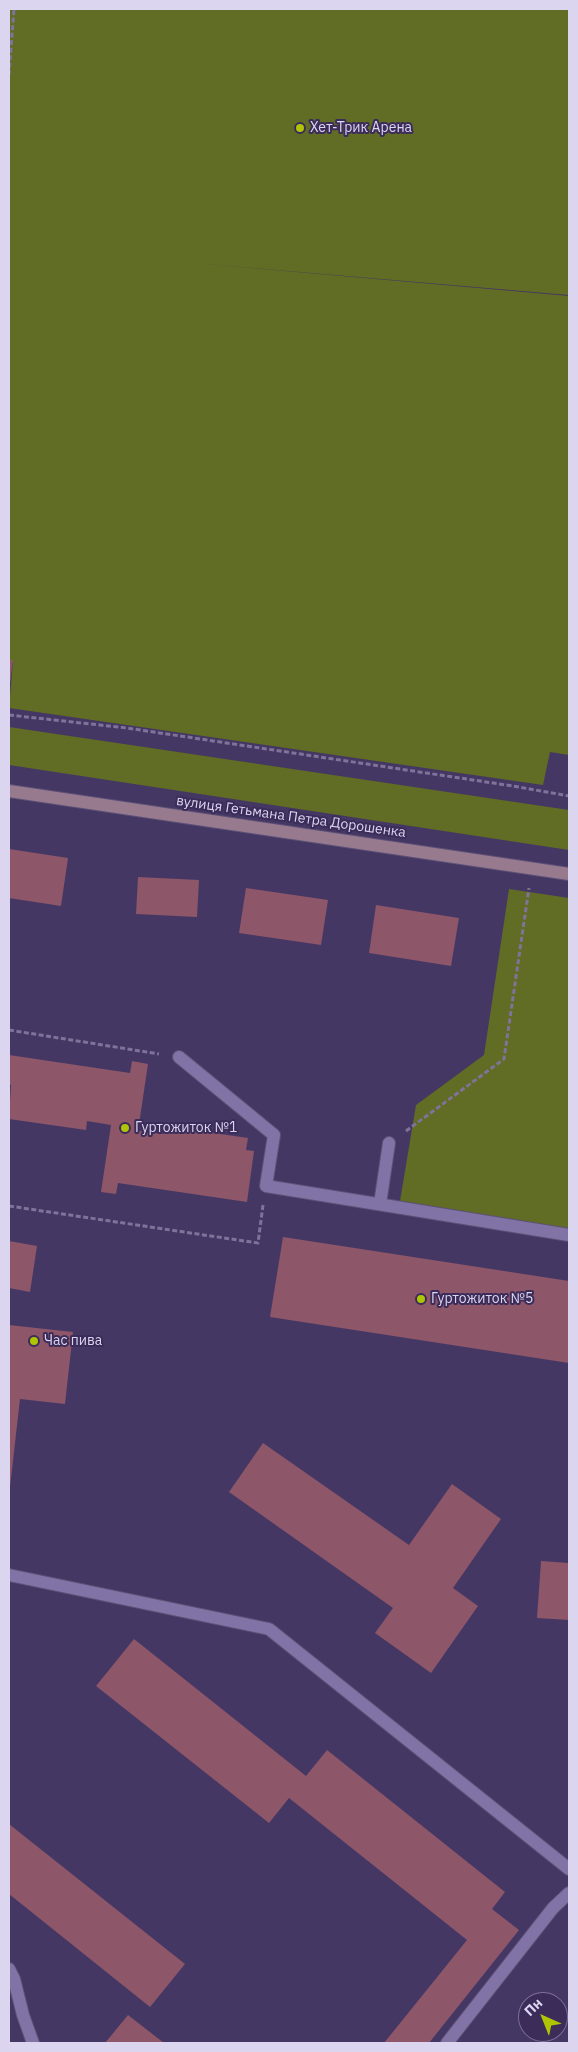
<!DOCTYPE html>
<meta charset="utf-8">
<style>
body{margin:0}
#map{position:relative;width:578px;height:2052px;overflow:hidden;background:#453764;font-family:"IBM Plex Sans",sans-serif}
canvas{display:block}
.frame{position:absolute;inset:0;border:10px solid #dcd5f0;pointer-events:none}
.north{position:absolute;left:518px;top:1992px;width:50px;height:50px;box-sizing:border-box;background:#3b2c59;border:1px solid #7b7095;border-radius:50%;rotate:316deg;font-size:14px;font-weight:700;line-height:20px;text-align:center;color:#dcd5f0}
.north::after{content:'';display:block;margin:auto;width:18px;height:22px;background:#afc504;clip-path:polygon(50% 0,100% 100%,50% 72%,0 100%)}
</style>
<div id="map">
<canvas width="578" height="2052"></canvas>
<div class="frame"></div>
<div class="north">Пн</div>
</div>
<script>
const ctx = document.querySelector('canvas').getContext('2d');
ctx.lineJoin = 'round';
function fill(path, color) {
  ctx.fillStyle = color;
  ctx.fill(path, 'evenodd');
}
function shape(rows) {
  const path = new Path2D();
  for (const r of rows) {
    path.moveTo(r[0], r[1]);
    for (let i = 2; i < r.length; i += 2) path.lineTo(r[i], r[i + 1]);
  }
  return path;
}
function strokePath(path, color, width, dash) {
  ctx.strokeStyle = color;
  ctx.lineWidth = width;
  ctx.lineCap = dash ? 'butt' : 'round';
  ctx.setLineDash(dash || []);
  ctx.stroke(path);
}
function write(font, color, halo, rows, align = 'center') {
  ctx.font = font + ' "IBM Plex Sans",sans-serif';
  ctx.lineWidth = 4;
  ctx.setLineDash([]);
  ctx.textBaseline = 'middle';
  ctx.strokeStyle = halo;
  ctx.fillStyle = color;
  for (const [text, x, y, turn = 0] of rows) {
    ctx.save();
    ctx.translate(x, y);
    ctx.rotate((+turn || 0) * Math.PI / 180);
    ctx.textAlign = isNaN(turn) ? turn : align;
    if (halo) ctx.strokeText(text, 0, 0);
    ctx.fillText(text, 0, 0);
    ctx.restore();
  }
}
fill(shape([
 [9,9,569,9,569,295,194,263,569,296,569,755,550,752,543,785,9,708,13,661,9,660],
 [9,727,569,810,569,850,9,765],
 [509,889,569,898,569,1229,400,1201,416,1105,484,1055]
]), '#616c24');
fill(shape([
 [9,660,13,660,10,684,9,684],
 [9,849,68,858,61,906,9,898],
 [138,877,199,880,197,917,136,914],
 [246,888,328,900,321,945,239,933],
 [376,905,459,918,451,966,369,953],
 [9,1055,130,1073,132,1061,148,1064,138,1131,164,1134,165,1126,248,1138,246,1150,254,1151,247,1202,118,1183,116,1194,101,1192,111,1125,87,1121,86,1130,9,1119,11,1085,9,1084],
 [283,1237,569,1281,569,1363,270,1317],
 [9,1241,37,1246,30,1292,9,1288],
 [9,1325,73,1332,65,1404,20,1399,10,1487],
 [263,1443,409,1545,452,1484,501,1519,453,1588,478,1606,431,1673,375,1633,393,1608,229,1492],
 [541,1561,569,1563,569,1620,537,1618],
 [134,1639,306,1776,327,1750,505,1892,492,1909,519,1930,429,2043,384,2043,467,1940,289,1798,269,1823,96,1686],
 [9,1824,185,1964,150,2007,9,1894],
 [128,2015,164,2043,105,2043]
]), '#8d5669');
const lane = shape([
 [179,1057,274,1135,266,1186,569,1235],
 [380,1204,389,1143],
 [9,1575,269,1629,569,1869],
 [9,1969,14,1979,23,2015,33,2043],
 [447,2043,553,1908,569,1893]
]);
const secondary = shape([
 [9,791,569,874]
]);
strokePath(lane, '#5d5177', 14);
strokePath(secondary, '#5d5177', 14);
strokePath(shape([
 [9,75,14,9],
 [9,715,127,728,513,786,569,796],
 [9,1030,159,1054],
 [406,1131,504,1059,529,888],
 [9,1206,258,1243,263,1205]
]), '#7f7399', 3, [5, 2.5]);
strokePath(lane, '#8273a6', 12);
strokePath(secondary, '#987a8f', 12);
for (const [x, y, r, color] of [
 [300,128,5,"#afc504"],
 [125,1128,5,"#afc504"],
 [421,1299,5,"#afc504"],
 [34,1341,5,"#afc504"]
]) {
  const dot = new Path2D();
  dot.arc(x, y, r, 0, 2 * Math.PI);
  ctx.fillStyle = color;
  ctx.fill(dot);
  strokePath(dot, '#3b2c59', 2);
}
write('14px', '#dcd5f0', '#3b2c59', [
 ["Хет-Трик Арена",310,128],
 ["Гуртожиток №1",135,1128],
 ["Гуртожиток №5",431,1299],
 ["Час пива",44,1341]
], 'left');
write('14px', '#dcd5f0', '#3b2c59', [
 ["вулиця Гетьмана Петра Дорошенка",291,817,8]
]);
</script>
